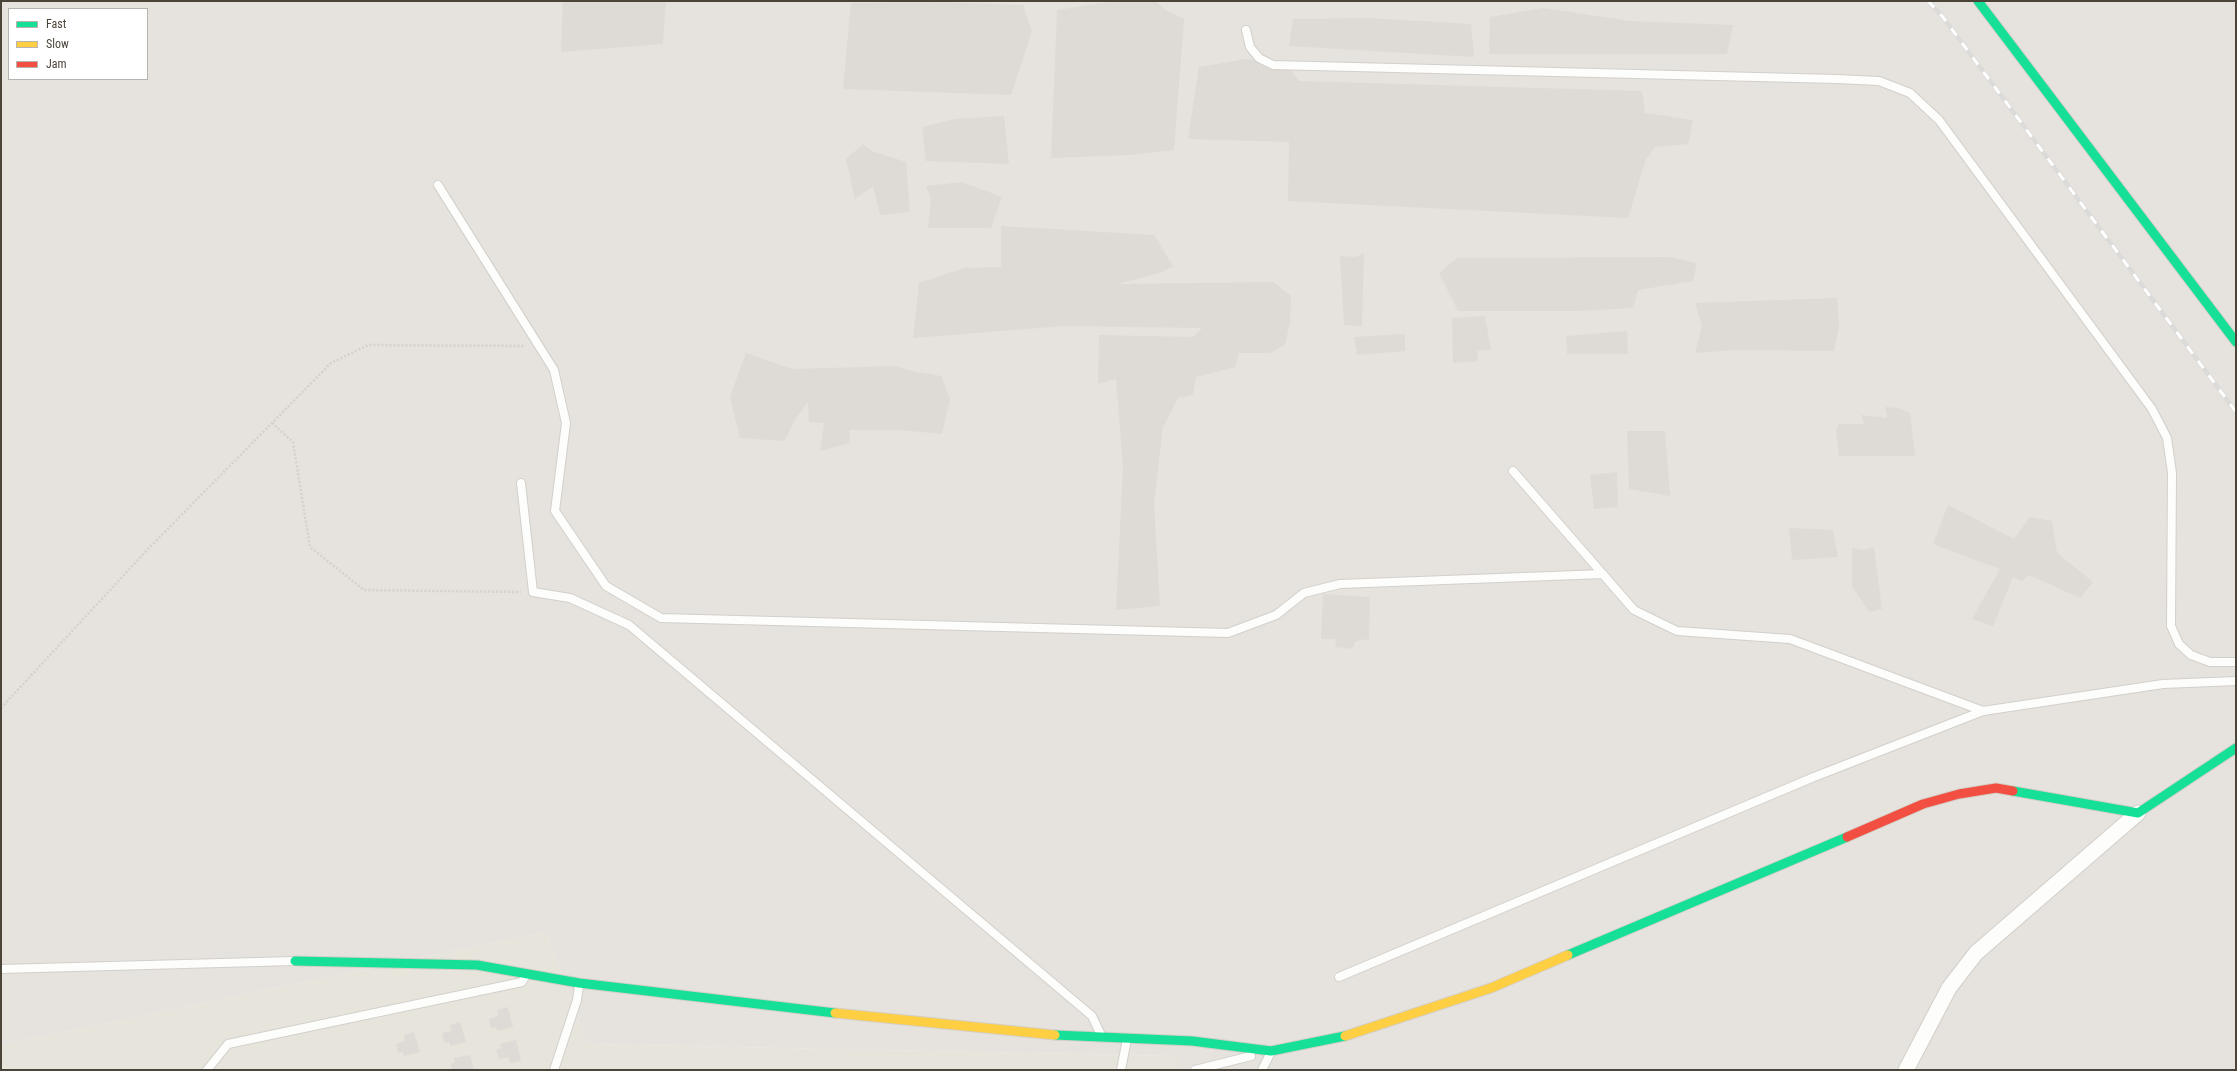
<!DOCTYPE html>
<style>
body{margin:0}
#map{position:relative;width:2237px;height:1071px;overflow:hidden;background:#f4f2ee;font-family:"Roboto Condensed",sans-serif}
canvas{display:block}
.frame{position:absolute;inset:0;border:2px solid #4b4439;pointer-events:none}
.legend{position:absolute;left:8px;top:8px;width:140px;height:72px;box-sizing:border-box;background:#fff;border:1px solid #b7b4b0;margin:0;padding:5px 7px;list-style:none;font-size:12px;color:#4b4439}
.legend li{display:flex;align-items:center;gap:8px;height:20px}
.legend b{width:20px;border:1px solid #b7b4b0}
</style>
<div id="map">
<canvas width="2237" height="1071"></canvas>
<div class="frame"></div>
<ul class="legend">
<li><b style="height:5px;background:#16e098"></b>Fast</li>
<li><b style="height:5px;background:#ffcf43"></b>Slow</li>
<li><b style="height:5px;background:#f24e42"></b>Jam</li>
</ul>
</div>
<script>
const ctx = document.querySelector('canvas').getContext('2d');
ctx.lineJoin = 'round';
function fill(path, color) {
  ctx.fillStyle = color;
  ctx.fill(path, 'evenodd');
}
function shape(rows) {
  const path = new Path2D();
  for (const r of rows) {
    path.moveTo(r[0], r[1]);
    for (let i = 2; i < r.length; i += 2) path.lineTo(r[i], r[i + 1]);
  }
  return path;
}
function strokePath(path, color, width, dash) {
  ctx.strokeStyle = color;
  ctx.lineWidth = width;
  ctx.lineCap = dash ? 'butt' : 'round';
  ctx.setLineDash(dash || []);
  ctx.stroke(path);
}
fill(shape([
 [546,932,587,1044,1178,1056,1178,1070,1,1070,1,1045]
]), '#e7e4dc');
fill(shape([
 [1,1,2236,1,2236,1070,1178,1070,1178,1056,587,1044,546,932,1,1045],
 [9,9,147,9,147,79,9,79]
]), '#e6e2de');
fill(shape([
 [563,1,666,1,663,44,561,52],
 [1115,1,1155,1,1167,11,1184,19,1174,150,1129,155,1051,158,1057,10],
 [936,2,1023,5,1032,31,1011,95,843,89,851,3],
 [1543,8,1630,21,1733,25,1727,54,1489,54,1490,17],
 [1368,18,1471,24,1474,57,1289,46,1293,19],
 [1246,59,1287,65,1299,81,1642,91,1645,113,1693,120,1688,144,1655,147,1646,159,1628,218,1288,201,1289,142,1188,139,1199,67],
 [1004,116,1009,164,926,161,922,127,955,119],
 [863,144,872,151,906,162,910,212,880,215,873,186,855,199,846,159],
 [962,182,1002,197,991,228,928,228,931,199,926,186],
 [1001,226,1154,235,1173,266,1160,273,1117,284,1273,282,1291,296,1290,322,1285,345,1270,353,1239,353,1235,367,1196,377,1193,395,1178,398,1163,427,1154,503,1160,606,1116,610,1123,467,1116,379,1098,384,1099,335,1193,337,1202,328,1064,326,913,338,919,283,964,268,1001,267],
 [1364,253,1362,326,1344,325,1340,256,1355,257],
 [1669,257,1697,263,1693,281,1638,290,1633,308,1579,311,1458,311,1439,273,1457,258],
 [1837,298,1839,326,1834,351,1736,350,1695,353,1702,326,1695,303],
 [1485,316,1491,349,1477,351,1478,361,1453,363,1452,318],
 [1627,331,1628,354,1567,354,1566,336],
 [1405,334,1405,351,1357,355,1354,337],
 [746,353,792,369,896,366,912,371,941,376,950,399,942,434,900,430,849,430,850,443,820,451,824,423,809,422,808,402,795,420,784,441,740,438,730,397],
 [1885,407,1899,408,1910,413,1915,456,1839,456,1836,431,1839,424,1864,424,1861,415,1887,418],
 [1627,431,1665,431,1670,496,1629,489],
 [1617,472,1618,507,1594,509,1590,475],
 [1948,505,2014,539,2030,517,2052,521,2057,553,2093,582,2080,598,2029,575,2022,581,2013,577,1993,626,1972,619,2000,569,1933,544],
 [1789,528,1833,530,1838,557,1792,560],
 [1874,547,1882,609,1869,612,1852,586,1852,548,1863,550],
 [1323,594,1370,597,1369,639,1356,641,1352,649,1336,647,1335,639,1321,639],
 [508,1007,513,1027,497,1031,496,1027,491,1028,489,1019,498,1016,497,1010],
 [460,1022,466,1042,450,1046,449,1042,444,1043,442,1033,451,1031,450,1025],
 [414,1032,420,1052,404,1056,403,1052,398,1053,396,1044,405,1041,404,1035],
 [516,1040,521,1061,510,1063,508,1057,499,1059,496,1050,501,1048,500,1044],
 [470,1055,474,1070,452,1070,451,1064,455,1063,454,1058]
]), '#dedbd6');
const lane = shape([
 [1246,30,1250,47,1259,58,1273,65,1837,79,1879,81,1910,93,1939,120,2152,409,2167,438,2172,473,2171,626,2179,644,2191,655,2210,662,2236,662],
 [438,185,554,370,566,423,555,511,606,586,661,618,1228,633,1276,615,1304,593,1340,584,1603,574],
 [1513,471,1634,610,1677,631,1790,639,1983,711],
 [521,483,533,592,570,598,629,625,1092,1016,1101,1035],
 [1,969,294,961],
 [1339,977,1814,777,1983,711,2163,684,2236,681],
 [207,1070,228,1044,522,982,525,977],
 [554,1070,577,1000,579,985],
 [1121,1070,1127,1039],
 [1195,1070,1251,1056],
 [1262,1070,1271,1052]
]);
const street = shape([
 [1906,1070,1949,988,1976,953,2138,813]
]);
const fast = shape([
 [1978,1,2236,342],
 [2013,791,2138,813,2236,748],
 [1568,955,1847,837],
 [295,961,477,965,579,983,835,1013],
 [1055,1035,1192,1041,1271,1051,1345,1036]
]);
const slow = shape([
 [835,1013,1055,1035],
 [1345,1036,1491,988,1568,955]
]);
const jam = shape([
 [1847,837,1923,804,1959,794,1996,788,2013,791]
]);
strokePath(lane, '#d2d0cb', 10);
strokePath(street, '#d2d0cb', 17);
strokePath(fast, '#d3cfc5', 11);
strokePath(slow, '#d3cfc5', 11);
strokePath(jam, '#d3cfc5', 11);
strokePath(shape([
 [272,423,293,442,310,547,364,590,521,592],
 [1,708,148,549,331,363,368,345,525,346]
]), '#d3d2cc', 2.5, [2, 2]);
strokePath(lane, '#fdfdfc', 8);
strokePath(street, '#fdfdfc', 15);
strokePath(fast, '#16e098', 9);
strokePath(slow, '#ffcf43', 9);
strokePath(jam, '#f24e42', 9);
const rail = shape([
 [1928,1,1942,16,2236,412]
]);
strokePath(rail, '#dbdbda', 4.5);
strokePath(rail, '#fff', 3, [9]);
</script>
